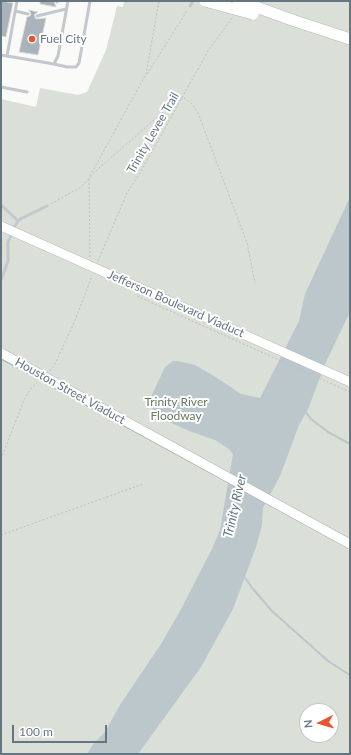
<!DOCTYPE html>
<style>
body{margin:0}
#map{position:relative;width:351px;height:755px;overflow:hidden;background:#fafaf8;font-family:Lato,sans-serif}
canvas{display:block}
.frame{position:absolute;inset:0;border:2px solid #657683;pointer-events:none}
.north{position:absolute;left:299px;top:703px;width:40px;height:40px;box-sizing:border-box;background:#fff;border:1px solid #c1c8cd;border-radius:50%;rotate:265deg;font-size:11px;font-weight:700;line-height:16px;text-align:center;color:#657683}
.north::after{content:'';display:block;margin:auto;width:14px;height:18px;background:#e4572e;clip-path:polygon(50% 0,100% 100%,50% 72%,0 100%)}
.scale{position:absolute;left:12px;top:725px;width:95px;height:18px;box-sizing:border-box;border:2px solid #657683;border-top:0;padding-left:5px;font-size:12px;line-height:14px;white-space:nowrap;color:#657683;-webkit-text-stroke:3px #fff;paint-order:stroke}
</style>
<div id="map">
<canvas width="351" height="755"></canvas>
<div class="frame"></div>
<div class="north">N</div>
<div class="scale">100 m</div>
</div>
<script>
const ctx = document.querySelector('canvas').getContext('2d');
ctx.lineJoin = 'round';
function fill(path, color) {
  ctx.fillStyle = color;
  ctx.fill(path, 'evenodd');
}
function shape(rows) {
  const path = new Path2D();
  for (const r of rows) {
    path.moveTo(r[0], r[1]);
    for (let i = 2; i < r.length; i += 2) path.lineTo(r[i], r[i + 1]);
  }
  return path;
}
function strokePath(path, color, width, dash) {
  ctx.strokeStyle = color;
  ctx.lineWidth = width;
  ctx.lineCap = dash ? 'butt' : 'round';
  ctx.setLineDash(dash || []);
  ctx.stroke(path);
}
function write(font, color, halo, rows, align = 'center') {
  ctx.font = font + ' Lato,sans-serif';
  ctx.lineWidth = 4;
  ctx.setLineDash([]);
  ctx.textBaseline = 'middle';
  ctx.strokeStyle = halo;
  ctx.fillStyle = color;
  for (const [text, x, y, turn = 0] of rows) {
    ctx.save();
    ctx.translate(x, y);
    ctx.rotate((+turn || 0) * Math.PI / 180);
    ctx.textAlign = isNaN(turn) ? turn : align;
    if (halo) ctx.strokeText(text, 0, 0);
    ctx.fillText(text, 0, 0);
    ctx.restore();
  }
}
fill(shape([
 [124,1,350,1,350,754,1,754,1,99,36,107,40,88,78,95,87,92,106,50,117,6,123,7],
 [307,711,331,711,331,735,307,735]
]), '#dadfd7');
fill(shape([
 [350,197,350,312,326,362,308,409,299,425,280,476,263,508,262,525,256,547,233,609,201,667,138,754,87,754,94,743,105,732,120,705,161,644,180,611,212,549,220,530,233,454,229,449,215,440,189,431,161,418,154,413,150,399,165,367,173,361,177,361,195,365,214,376,241,394,260,398,299,321,305,294]
]), '#bbc7cb');
strokePath(shape([
 [305,411,311,419,328,432,350,444],
 [243,575,253,589,272,611,328,661,350,675]
]), '#bbc7cb', 2);
const building = shape([
 [1,1,13,3,6,37,1,36,1,1],
 [40,1,54,1,56,7,40,4,40,1],
 [29,10,38,12,34,15,36,19,46,18,38,55,19,52,27,17,30,16,31,14,29,10]
]);
fill(building, '#aab3b9');
strokePath(building, '#dcdcda', 1);
const highway = shape([
 [256,7,295,21,350,39]
]);
strokePath(highway, '#b4b9bd', 12);
strokePath(shape([
 [147,74,187,11],
 [90,176,146,74,159,1],
 [89,179,90,258],
 [51,204,81,187,98,169,154,120,183,97,192,104,198,113,247,243,255,283],
 [98,261,127,193,140,173,208,51,232,18],
 [50,371,55,364,74,323,92,276],
 [1,459,24,400,32,387,37,383],
 [1,535,143,484]
]), '#bbbfc2', 1, [2, 2]);
strokePath(shape([
 [57,2,58,1],
 [190,6,193,1],
 [15,11,28,14],
 [37,16,66,9],
 [1,55,7,56,17,1],
 [7,56,54,64,58,56,68,1],
 [54,64,67,67,76,67,79,63,90,1],
 [1,87,27,92],
 [1,205,18,221],
 [1,280,8,261,8,242,15,226,18,221,22,218,47,206]
]), '#c3c8cc', 3);
strokePath(highway, '#fff', 11);
strokePath(shape([
 [1,359,350,549]
]), '#a2aab0', 1);
const secondaryBridge = shape([
 [1,226,350,382],
 [1,353,350,544]
]);
const highwayBridge = shape([
 [205,1,253,14],
 [238,1,256,7]
]);
strokePath(secondaryBridge, '#b3babf', 10, []);
strokePath(highwayBridge, '#b4b9bd', 12, []);
strokePath(shape([
 [137,296,350,392]
]), '#bbbfc2', 1, [2, 2]);
strokePath(secondaryBridge, '#fff', 9);
strokePath(highwayBridge, '#fff', 11);
for (const [x, y, r, color] of [
 [32,39,4,"#e4572e"]
]) {
  const dot = new Path2D();
  dot.arc(x, y, r, 0, 2 * Math.PI);
  ctx.fillStyle = color;
  ctx.fill(dot);
  strokePath(dot, '#fff', 1.5);
}
write('12px', '#657683', '#fff', [
 ["Fuel City",40,39]
], 'left');
write('12px', '#657683', '#fff', [
 ["Trinity Levee Trail",153,133,-60],
 ["Jefferson Boulevard Viaduct",176,304,24],
 ["Houston Street Viaduct",70,391,29]
]);
write('12px', '#687a64', '#fff', [
 ["Trinity River",176,402],
 ["Floodway",176,416]
]);
write('italic 13px', '#60757c', '#fff', [
 ["Trinity River",235,506,-77]
]);
</script>
